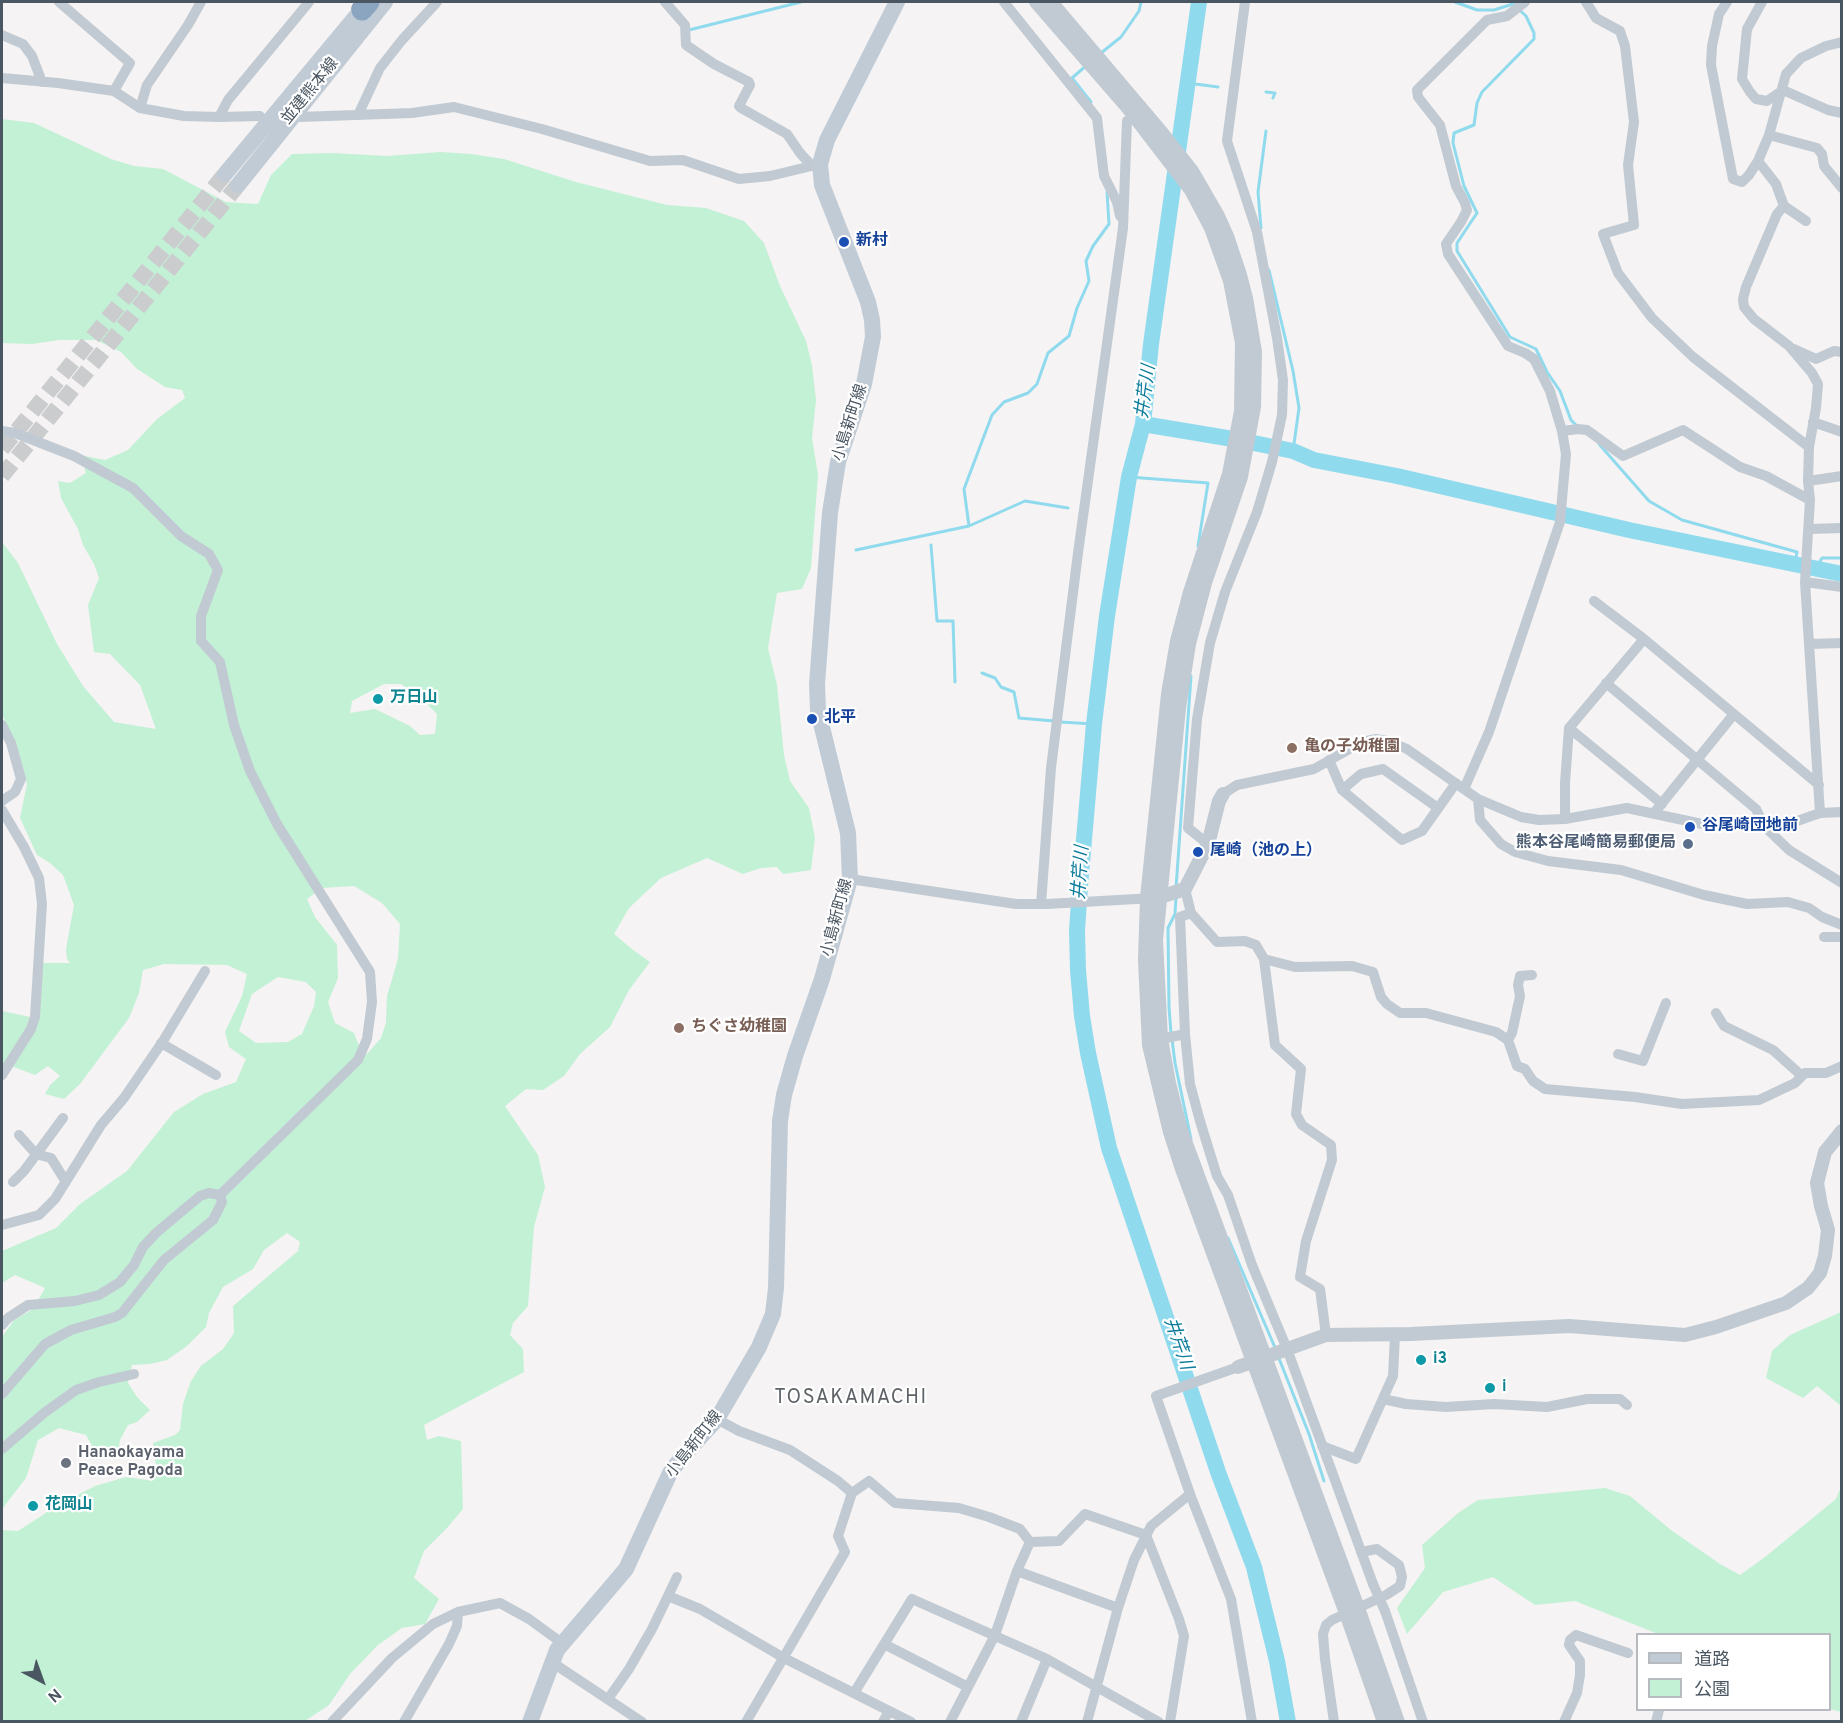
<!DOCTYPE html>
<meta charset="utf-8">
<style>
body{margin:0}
#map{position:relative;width:1843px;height:1723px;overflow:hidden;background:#f5f3f3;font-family:Overpass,"Noto Sans JP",sans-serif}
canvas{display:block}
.frame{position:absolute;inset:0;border:3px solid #4a5661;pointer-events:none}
.legend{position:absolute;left:1636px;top:1633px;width:195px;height:78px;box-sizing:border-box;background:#fff;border:2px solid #b7bbc0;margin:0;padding:8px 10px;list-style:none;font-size:18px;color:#4a5661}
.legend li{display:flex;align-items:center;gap:12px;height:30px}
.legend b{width:30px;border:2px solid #b7bbc0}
.north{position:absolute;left:12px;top:1651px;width:60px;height:60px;-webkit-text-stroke:4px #fff;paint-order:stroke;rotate:139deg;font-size:16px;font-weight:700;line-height:24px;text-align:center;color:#4a5661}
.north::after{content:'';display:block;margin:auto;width:21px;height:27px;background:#4a5661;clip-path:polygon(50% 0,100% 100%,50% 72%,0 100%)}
</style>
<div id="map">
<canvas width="1843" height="1723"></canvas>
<div class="frame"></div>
<ul class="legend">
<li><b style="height:8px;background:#c1cbd6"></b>道路</li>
<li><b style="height:16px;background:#c3f1d5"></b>公園</li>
</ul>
<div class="north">N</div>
</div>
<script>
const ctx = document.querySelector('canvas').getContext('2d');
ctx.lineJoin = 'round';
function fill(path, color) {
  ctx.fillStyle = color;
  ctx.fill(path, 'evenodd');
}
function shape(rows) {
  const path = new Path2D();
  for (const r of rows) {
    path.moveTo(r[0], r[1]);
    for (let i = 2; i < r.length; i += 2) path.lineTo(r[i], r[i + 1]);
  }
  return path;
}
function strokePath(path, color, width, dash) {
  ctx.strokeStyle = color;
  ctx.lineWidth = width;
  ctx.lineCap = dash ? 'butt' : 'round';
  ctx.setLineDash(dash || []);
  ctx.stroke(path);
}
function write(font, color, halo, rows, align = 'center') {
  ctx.font = font + ' Overpass,"Noto Sans JP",sans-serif';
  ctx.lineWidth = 4.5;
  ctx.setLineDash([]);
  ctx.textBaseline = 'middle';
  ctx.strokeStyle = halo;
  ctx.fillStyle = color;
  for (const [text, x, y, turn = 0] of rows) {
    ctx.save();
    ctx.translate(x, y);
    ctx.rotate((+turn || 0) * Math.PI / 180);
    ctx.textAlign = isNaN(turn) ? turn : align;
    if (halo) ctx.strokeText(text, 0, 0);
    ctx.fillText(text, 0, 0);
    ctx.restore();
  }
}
fill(shape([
 [2,119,34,123,111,159,134,166,163,169,226,202,258,204,271,175,292,154,333,153,387,156,441,152,471,154,504,159,576,182,667,205,706,208,744,221,764,243,780,286,806,341,812,365,816,400,812,438,818,475,811,568,802,589,777,593,768,648,777,685,784,755,790,781,809,808,815,838,811,870,783,874,777,867,761,868,743,874,707,858,661,878,629,908,614,934,633,950,650,962,629,990,610,1027,580,1054,564,1076,543,1090,526,1089,505,1106,538,1155,545,1187,534,1227,528,1306,513,1323,510,1335,523,1349,524,1372,424,1425,427,1440,439,1436,461,1441,463,1509,447,1528,424,1551,414,1578,439,1599,425,1624,402,1628,378,1645,350,1674,329,1705,305,1721,2,1721,2,1530,18,1531,58,1505,95,1486,126,1477,148,1480,156,1465,153,1443,175,1435,180,1430,183,1404,191,1381,201,1366,223,1349,234,1333,233,1306,298,1251,300,1242,287,1233,264,1250,253,1269,223,1287,209,1313,206,1327,187,1346,167,1360,150,1364,132,1365,128,1383,137,1397,150,1410,137,1422,128,1425,120,1440,117,1459,98,1456,86,1435,59,1428,38,1440,26,1478,2,1509,2,1337,14,1320,33,1309,45,1288,15,1275,2,1283,2,1251,56,1228,80,1204,127,1171,174,1112,203,1094,236,1082,246,1059,229,1047,225,1032,242,996,247,974,227,965,164,964,143,970,139,993,129,1018,80,1084,64,1099,45,1094,50,1085,60,1076,48,1066,35,1075,11,1066,37,1025,43,963,70,963,67,959,66,949,74,905,63,875,50,863,37,855,20,818,27,784,2,713,2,542,18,563,57,644,83,686,114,722,156,729,140,685,110,654,94,652,88,605,99,578,94,564,83,545,78,529,61,498,58,481,70,483,86,473,80,455,105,460,128,450,157,419,185,398,182,390,165,387,137,369,121,352,96,340,59,340,32,344,2,343],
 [384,684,401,684,423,700,437,714,435,734,420,735,410,726,375,709,350,713,352,701],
 [354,886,382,903,400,924,398,959,387,996,386,1023,381,1038,368,1053,363,1056,354,1033,335,1023,328,1002,338,978,337,945,315,917,307,899,322,888],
 [278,977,306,982,316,992,314,1006,302,1034,288,1042,256,1043,239,1031,252,994],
 [2,1011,30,1017,26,1028,2,1067],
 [1841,1312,1841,1406,1817,1386,1803,1398,1766,1378,1772,1351,1790,1335],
 [1841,1487,1841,1712,1830,1709,1830,1634,1658,1634,1575,1601,1535,1605,1493,1577,1443,1592,1407,1634,1397,1608,1425,1568,1422,1545,1458,1513,1478,1500,1605,1488,1630,1496,1671,1530,1720,1564,1740,1575,1765,1557,1836,1499]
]), '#c3f1d5');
strokePath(shape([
 [1455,2,1477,10,1494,10,1513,4,1526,16,1534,33,1534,39,1482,92,1477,103,1474,125,1454,133,1453,143,1464,186,1477,213,1457,243,1457,251,1510,337,1536,349,1547,372,1560,391,1571,420,1576,425],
 [689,30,801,2],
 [1101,53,1121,37,1139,11,1141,2],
 [1087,65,1072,78,1091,102],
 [1188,83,1218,87],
 [1266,92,1275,93,1273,98],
 [1261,228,1258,192,1266,131],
 [1269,270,1293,371,1299,408,1293,451],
 [1599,444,1649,501,1682,520,1797,552,1795,563],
 [1129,477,1208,483,1198,546],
 [969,526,1025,501,1068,508],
 [931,545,937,621,953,621,955,682],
 [856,550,969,526,964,489,992,415,1004,402,1028,393,1037,384,1048,353,1069,336,1077,308,1089,281,1086,261,1093,246,1109,224,1107,192],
 [1816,568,1822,558,1842,558],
 [982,673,995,678,1001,687,1014,692,1019,718,1054,721],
 [1060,722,1094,724],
 [1176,888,1191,676],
 [1171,1033,1169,1007,1168,928,1175,914,1176,897],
 [1172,1039,1175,1063,1191,1139],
 [1228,1238,1276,1350],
 [1278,1356,1309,1434,1324,1481]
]), '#90daee', 3);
strokePath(shape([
 [1199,2,1151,344,1143,424,1129,477,1107,616,1094,724,1080,886,1077,931,1078,970,1082,1016,1088,1053,1109,1148,1218,1472,1254,1567,1277,1661,1288,1722],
 [1143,424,1239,440,1293,451,1314,460,1397,476,1629,530,1842,574]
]), '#90daee', 16);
strokePath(shape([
 [2,449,225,174],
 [2,476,238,185]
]), '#caccce', 16, [16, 8]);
const motorway = shape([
 [362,10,369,2]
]);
strokePath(motorway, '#7690ad', 22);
strokePath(shape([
 [59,2,130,63,114,91],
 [665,2,685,25,686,45,714,64,749,82,750,85,739,106,741,108,787,134,800,153,812,166],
 [1004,2,1097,118,1104,176,1117,202,1120,216],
 [1586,2,1596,18,1620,31,1625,46,1634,122,1628,165,1634,225,1603,234,1618,273,1652,318,1693,357,1809,447],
 [1727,2,1719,14,1712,46,1711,65,1733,179,1742,182,1749,175,1758,161,1769,135,1786,74,1801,58,1826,46,1842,42],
 [1762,2,1747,29,1742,79,1750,92,1756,99,1767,101,1783,90,1828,110,1842,113],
 [2,35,23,44,32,56,42,82],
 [2,78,58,83,114,91,140,108,184,116,219,117,260,116],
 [140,108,147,85,188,25,201,2],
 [358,115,380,68,402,40,437,2],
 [219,117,228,100,309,2],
 [299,117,412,113,454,107,542,129,650,161,683,160,739,179,770,176,820,164],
 [1769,135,1817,148,1822,154,1824,166,1842,188],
 [1758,161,1776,184,1784,206,1777,214,1746,287,1743,299,1744,307,1754,319,1789,346,1812,373,1818,384,1816,408,1809,447,1808,481,1810,500,1805,582,1820,813],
 [1784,206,1806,221],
 [1794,349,1816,359,1834,351,1842,352],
 [1813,422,1842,432],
 [2,431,15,433,74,456,133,488,181,536,209,554,218,570,201,616,201,641,220,662,234,725,250,771,277,824,370,972,372,1002,367,1039,358,1060,220,1195],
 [1562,431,1578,429,1587,430,1623,456,1683,430,1740,467,1766,476,1810,500],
 [1808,481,1842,476],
 [1809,529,1842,528],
 [1805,582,1842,587],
 [1594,601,1644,639,1819,785],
 [1809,644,1842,643],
 [1606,683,1756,809,1764,826,1789,850,1842,883],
 [2,725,11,743,21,779,15,792,2,801],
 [1569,728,1662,804],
 [1329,760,1342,790,1402,840,1422,831,1456,783],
 [1464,789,1489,732,1560,522,1566,454,1562,431,1550,391,1534,359,1525,353,1508,346,1448,254,1446,244,1461,222,1467,210,1465,203,1456,186,1440,125,1418,97,1417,90,1487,20,1507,16,1525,2],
 [1342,790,1361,774,1383,769,1438,808],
 [1223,794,1237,785,1314,769,1362,742,1376,739,1388,741,1407,749,1478,799,1521,817,1539,820,1565,819,1627,808,1702,824,1780,827,1820,813,1842,812],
 [1478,799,1480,820,1501,844,1515,852,1548,861,1621,870,1704,895,1747,904,1788,902,1809,908,1822,917,1842,925],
 [2,810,24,847,39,878,42,904,35,1017,31,1029,2,1075],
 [1654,813,1734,714],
 [1565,819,1565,783,1569,728,1644,639],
 [1208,844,1188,828,1197,719,1210,643,1225,592,1257,512,1272,462,1282,415,1283,380,1277,338,1257,232,1227,141,1245,2],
 [850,879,1016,904,1047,904,1154,898],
 [1185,889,1191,913,1217,942,1245,941,1256,945,1264,959,1275,1045,1301,1069,1296,1114,1302,1125,1331,1145,1332,1160,1306,1241,1300,1277,1320,1289,1326,1335],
 [1041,904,1051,768,1078,553,1123,228,1127,121],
 [1191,913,1180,917,1185,1034,1190,1084,1200,1121,1217,1176,1228,1195,1252,1265,1287,1349,1373,1584],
 [1824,937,1842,937],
 [1264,959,1295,967,1352,966,1373,972,1381,997,1387,1004,1400,1013,1426,1013,1496,1032,1508,1040,1517,1066,1525,1069,1533,1081,1545,1089,1635,1097,1682,1104,1759,1100,1795,1083,1805,1073,1826,1073,1842,1066],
 [1716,1013,1724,1026,1773,1050,1802,1076],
 [1161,1039,1185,1034],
 [1508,1040,1512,1033,1520,996,1518,985,1520,976,1532,975],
 [161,1043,216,1075],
 [1618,1054,1643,1061,1666,1003],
 [19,1135,36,1154,51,1158,66,1182],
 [13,1182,24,1171,63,1118],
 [2,1225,39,1215,55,1199,101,1125,124,1098,163,1041,205,971],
 [2,1325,8,1318,28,1305,75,1301,99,1295,120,1282,134,1265,143,1247,156,1233,200,1196,209,1193,220,1195,222,1202,213,1220,164,1260,122,1313,115,1317,71,1330,45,1344,2,1394],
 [1238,1367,1156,1396,1190,1494,1231,1599,1252,1722],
 [1383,1399,1406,1404,1446,1407,1494,1404,1547,1407,1587,1399,1620,1399,1627,1405],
 [717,1419,739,1431,790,1450,838,1481,852,1493],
 [1322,1446,1356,1459,1393,1376,1395,1335],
 [2,1449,44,1413,76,1390,99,1382,134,1374],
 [1030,1542,1059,1541,1085,1514,1146,1535,1179,1619,1184,1636,1170,1722],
 [1017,1571,1118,1608],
 [677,1577,668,1596,700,1609,784,1658,911,1722],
 [1385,1611,1423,1722],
 [884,1644,968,1687],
 [553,1663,642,1722],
 [854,1693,912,1599,1047,1659,1159,1722],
 [608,1699,629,1669,652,1629,668,1596],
 [332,1722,392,1658,433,1624,458,1612,500,1603,529,1619,562,1643],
 [404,1722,449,1644,457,1626,458,1612],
 [746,1722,845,1552,838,1536,852,1493,869,1481,895,1503,959,1508,989,1517,1020,1529,1030,1542],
 [883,1722,889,1711],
 [950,1722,995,1635,1017,1571,1030,1542],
 [1021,1722,1047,1659],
 [1087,1722,1118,1608,1134,1560,1151,1526,1190,1494],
 [1334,1722,1325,1659,1323,1634,1326,1625,1332,1620,1386,1595,1400,1586,1402,1577,1399,1565,1377,1549,1361,1552],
 [1564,1722,1577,1693,1580,1675,1580,1661,1569,1645,1570,1640,1576,1635,1628,1653],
 [1656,1722,1659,1710]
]), '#c1cad2', 10);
strokePath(shape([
 [1036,2,1128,108,1191,190,1211,228,1230,281,1242,343,1241,411,1229,474,1190,592,1177,641,1168,694,1147,898,1145,960,1149,1045,1170,1132,1182,1169,1346,1613,1384,1722],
 [1051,2,1162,133,1192,171,1218,216,1227,236,1240,275,1246,298,1255,352,1254,407,1241,477,1205,583,1189,644,1179,708,1156,940,1161,1039,1169,1083,1181,1130,1358,1608,1398,1722],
 [1160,897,1185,889,1208,844,1219,801,1223,794],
 [1238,1367,1326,1335,1411,1334,1569,1326,1685,1335,1716,1327,1786,1303,1808,1288,1820,1273,1825,1256,1828,1230,1821,1206,1817,1183,1825,1152,1842,1131]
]), '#c1cad2', 14);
strokePath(shape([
 [225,174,368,2],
 [238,185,385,2],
 [530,1722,557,1650,626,1569,670,1473,681,1458,717,1419,759,1347,773,1314,776,1288,780,1121,784,1095,795,1056,822,979,850,879,848,833,818,711,817,684,830,513,838,462,864,384,873,337,872,320,868,302,822,185,820,164,827,140,897,2]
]), '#c1cbd6', 16);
strokePath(motorway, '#8ba5c1', 21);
strokePath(shape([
 [1373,1584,1385,1611]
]), '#c1cad2', 10);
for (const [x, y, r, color] of [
 [844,242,6,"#1a4fb4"],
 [378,699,6,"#0f9aa8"],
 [812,719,6,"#1a4fb4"],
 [1292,748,6,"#8d6e63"],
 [1690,827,6,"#1a4fb4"],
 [1688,844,6,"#5c6f8a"],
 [1198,852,6,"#1a4fb4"],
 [679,1028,6,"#8d6e63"],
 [1421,1360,6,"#0f9aa8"],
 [1490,1388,6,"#0f9aa8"],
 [66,1463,6,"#6b7280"],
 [33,1506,6,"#0f9aa8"]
]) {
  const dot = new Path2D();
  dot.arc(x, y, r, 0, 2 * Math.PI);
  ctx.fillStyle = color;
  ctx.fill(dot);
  strokePath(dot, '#fff', 2);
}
write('16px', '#4a5661', '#fff', [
 ["並建熊本線",311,92,-51],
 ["小島新町線",851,423,-72],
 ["小島新町線",838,918,-75],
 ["小島新町線",695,1445,-52]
]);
write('bold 16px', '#164399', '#fff', [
 ["新村",856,242],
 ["北平",824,719],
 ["谷尾崎団地前",1702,827],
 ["尾崎（池の上）",1210,852]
], 'left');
write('bold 16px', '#0d838f', '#fff', [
 ["万日山",390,699],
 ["i3",1433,1360],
 ["i",1502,1388],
 ["花岡山",45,1506]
], 'left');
write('bold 16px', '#785e54', '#fff', [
 ["亀の子幼稚園",1304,748],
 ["ちぐさ幼稚園",691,1028]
], 'left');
write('bold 16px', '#4e5e75', '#fff', [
 ["熊本谷尾崎簡易郵便局",1676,844]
], 'right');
write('bold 16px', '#5b616d', '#fff', [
 ["Hanaokayama",78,1454],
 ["Peace Pagoda",78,1472]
], 'left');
write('italic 18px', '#0c7c9b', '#fff', [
 ["井芹川",1147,392,-82],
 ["井芹川",1082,873,-86],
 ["井芹川",1177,1344,71]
]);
ctx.letterSpacing = '1.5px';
write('20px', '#5f6368', '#fff', [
 ["TOSAKAMACHI",851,1399]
]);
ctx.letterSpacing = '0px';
</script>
